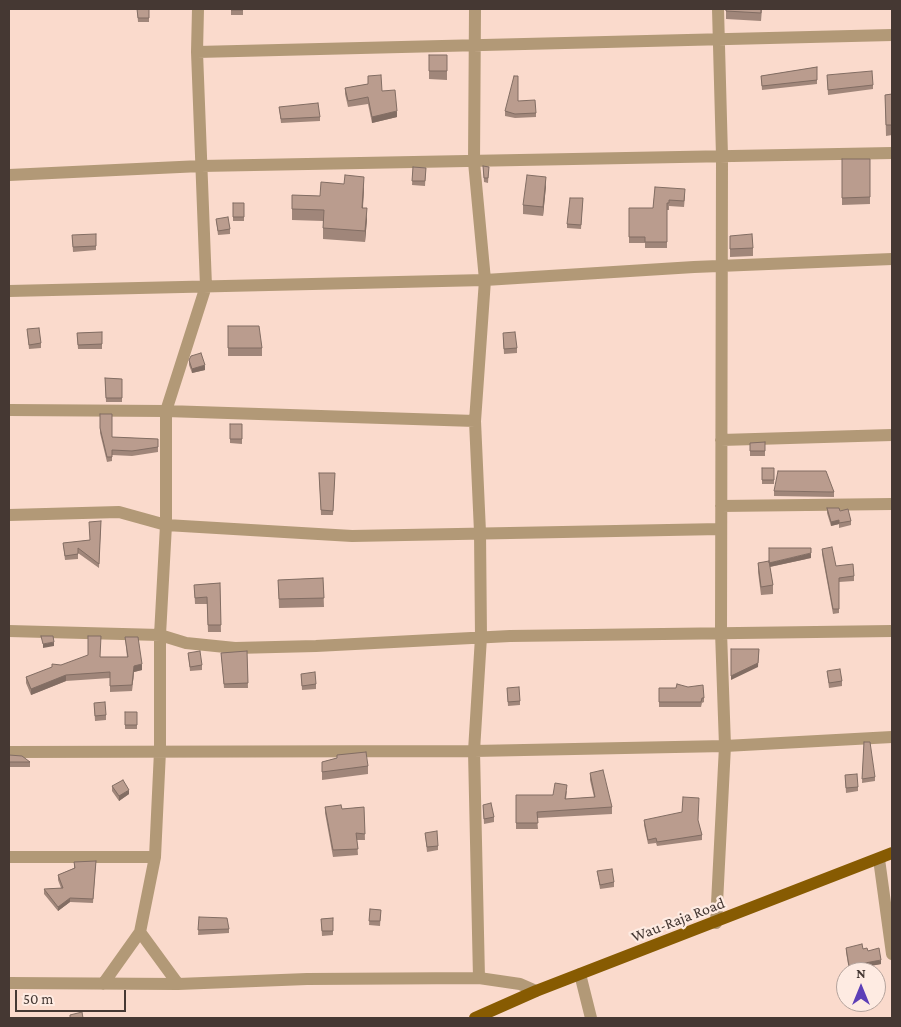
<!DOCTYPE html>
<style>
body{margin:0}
#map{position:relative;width:901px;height:1027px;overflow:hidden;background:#fadacc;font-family:"Crimson Pro",serif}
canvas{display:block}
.frame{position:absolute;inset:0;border:10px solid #453833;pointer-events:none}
.north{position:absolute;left:836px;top:962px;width:50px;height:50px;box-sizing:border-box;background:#feebe2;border:1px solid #b4a39c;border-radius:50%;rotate:0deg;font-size:14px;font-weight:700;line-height:20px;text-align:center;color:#453833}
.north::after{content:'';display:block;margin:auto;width:18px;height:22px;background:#5d3fb7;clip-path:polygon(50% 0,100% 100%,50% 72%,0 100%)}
.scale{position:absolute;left:15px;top:990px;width:111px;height:22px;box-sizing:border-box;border:2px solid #453833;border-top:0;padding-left:6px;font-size:15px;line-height:18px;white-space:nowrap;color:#453833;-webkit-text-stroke:4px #feebe2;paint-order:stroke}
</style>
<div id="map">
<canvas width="901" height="1027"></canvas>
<div class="frame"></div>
<div class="north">N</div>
<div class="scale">50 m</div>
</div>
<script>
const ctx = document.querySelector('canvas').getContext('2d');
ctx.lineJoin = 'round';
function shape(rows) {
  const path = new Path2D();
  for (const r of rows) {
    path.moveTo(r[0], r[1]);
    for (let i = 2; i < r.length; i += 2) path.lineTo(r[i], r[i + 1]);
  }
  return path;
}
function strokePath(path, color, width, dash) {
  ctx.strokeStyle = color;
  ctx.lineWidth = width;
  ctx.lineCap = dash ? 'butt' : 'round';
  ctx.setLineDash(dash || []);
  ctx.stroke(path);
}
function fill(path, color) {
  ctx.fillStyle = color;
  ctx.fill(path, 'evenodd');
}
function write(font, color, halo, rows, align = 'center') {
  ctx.font = font + ' "Crimson Pro",serif';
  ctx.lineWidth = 4.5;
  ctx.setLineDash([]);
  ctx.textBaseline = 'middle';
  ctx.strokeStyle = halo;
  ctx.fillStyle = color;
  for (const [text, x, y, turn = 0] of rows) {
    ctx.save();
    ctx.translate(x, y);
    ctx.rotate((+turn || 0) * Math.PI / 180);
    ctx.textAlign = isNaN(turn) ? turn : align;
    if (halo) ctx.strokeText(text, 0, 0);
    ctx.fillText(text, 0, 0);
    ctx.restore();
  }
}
strokePath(shape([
 [475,9,474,162,485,280,475,421,480,532,481,637,474,751,479,978],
 [197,52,892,35],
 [9,175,201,166,892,153],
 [9,291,485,280,694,267,892,259],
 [9,410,166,411,475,421],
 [721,440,892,435],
 [721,506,892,504],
 [9,515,119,512,166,525,352,536,721,529],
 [9,631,160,635,186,643,235,648,316,646,510,636,892,631],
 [9,752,474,751,725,746,892,737],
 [9,857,155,857],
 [879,859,892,954],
 [716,923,725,746,721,632,722,156,718,9],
 [140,932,178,984],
 [580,974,591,1018],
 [9,983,178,984,307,979,479,978,520,984,536,991],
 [103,984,140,932,155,857,160,751,160,635,166,525,166,411,206,286,197,52,198,9]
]), '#b29977', 12);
strokePath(shape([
 [475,1018,536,991,892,853]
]), '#875b02', 12);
fill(shape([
 [137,9,149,18,149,22,138,22],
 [231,9,243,9,243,15,231,15],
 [259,9,273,9,259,10],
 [311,9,324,9,311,10],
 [726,9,777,9,762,9,761,21,726,19],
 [429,55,447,64,447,80,429,79],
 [817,67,817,84,762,90,761,76],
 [827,75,873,85,873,89,828,95],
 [368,76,382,91,397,117,372,123,368,104,348,107,345,94,345,88,368,84],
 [892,94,892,135,886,136,885,95],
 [518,101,536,113,536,117,515,118,505,116,505,111],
 [279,107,320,117,320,121,281,123],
 [842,159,870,159,870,204,842,205],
 [483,166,489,167,488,183,484,182],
 [413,167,426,168,425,186,412,185],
 [546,186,543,216,523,214,523,205],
 [655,187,685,196,684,207,669,206,669,210,667,210,667,248,645,248,645,243,629,243,629,208,653,208],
 [364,188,363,208,367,219,365,242,323,239,323,221,292,220,292,195,320,196],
 [583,198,581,229,567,228,567,224],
 [233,203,244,203,244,221,233,221],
 [216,219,230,229,230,234,218,235],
 [72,235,96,246,96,250,73,252],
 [730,236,753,248,753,256,730,257],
 [228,326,262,348,262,356,228,356],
 [27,329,41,343,41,348,29,349],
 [102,332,102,349,78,349,77,333],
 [503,337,517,348,517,353,504,354],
 [189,360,205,370,192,373,189,365],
 [105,378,122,379,122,402,106,402],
 [100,414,112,437,158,439,158,452,132,456,112,455,112,461,107,462,100,433],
 [230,424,242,424,242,444,230,443],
 [765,442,765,456,750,456,750,443],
 [762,468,774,468,774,484,762,484],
 [319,473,335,473,333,515,321,515],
 [774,491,834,492,834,497,774,496],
 [827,508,851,521,851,525,839,528,839,524,831,526,827,513],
 [101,521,99,568,78,553,78,559,65,560,63,543,90,540],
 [822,549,836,566,854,576,854,581,839,582,839,613,833,614,822,554],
 [811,558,770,567,773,585,773,594,761,595,758,572,758,563],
 [323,578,324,607,279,608,278,580],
 [220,583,221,632,208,632,207,604,195,604,194,585],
 [125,637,142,670,134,672,132,691,110,692,110,678,66,681,31,695,26,683,26,677,61,665,101,657,127,657],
 [247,651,248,688,224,688,221,653],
 [188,653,202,665,202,670,190,671],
 [827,671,842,681,842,686,829,688],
 [301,674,316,684,316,689,302,690],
 [507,688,520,701,520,705,508,706],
 [659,688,704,698,704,702,702,703,701,707,659,707],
 [94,703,106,715,106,720,95,721],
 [125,712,137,712,137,729,125,729],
 [864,742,875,777,875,781,862,783],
 [9,755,30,762,30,767,9,767],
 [337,758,368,766,368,774,322,780,322,762],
 [590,773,612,807,612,814,537,818,538,829,516,829,516,795,553,795,567,791,566,799,594,797,590,780],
 [845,775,858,787,858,791,846,793],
 [112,786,129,794,119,801,112,791],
 [483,805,494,817,494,822,484,824],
 [325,807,342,809,364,807,365,840,357,840,358,855,333,857,325,813],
 [644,820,698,821,702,835,702,840,657,846,656,843,648,844,644,825],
 [425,833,438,846,438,850,427,852],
 [96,861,93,903,70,902,58,911,44,894,44,889,61,888,58,880,58,875,74,868,74,862],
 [597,871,614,882,614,887,600,889],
 [370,909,381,910,380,926,369,925],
 [199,917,229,929,229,933,198,935],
 [333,918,333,935,322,936,321,919],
 [846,948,863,949,868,951,881,964,849,970,846,952]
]), '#a0867a');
fill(shape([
 [397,111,397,117,372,123,372,117],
 [364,177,364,188,362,219,362,208],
 [546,177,546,186,543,216,543,207],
 [367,208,367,219,365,242,365,231],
 [205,365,205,370,192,373,192,369],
 [839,520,839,524,831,526,831,522],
 [811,553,811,558,769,567,769,563],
 [54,642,54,646,43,648,43,644],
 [759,649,758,667,731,680,731,676],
 [142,664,142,670,134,672,132,691,134,666],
 [66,675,66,681,31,695,31,689],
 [129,790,129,794,119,801,119,796],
 [70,898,70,902,58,911,58,907],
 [881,960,881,964,849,970,849,966]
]), '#826d63');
const building = shape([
 [137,9,149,9,149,18,138,18,137,9],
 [231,9,243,9,243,10,231,10,231,9],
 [726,9,761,9,761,13,726,11,726,9],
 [429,55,447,55,447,71,429,71,429,55],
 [817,67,817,80,762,86,761,76,817,67],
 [872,71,873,85,828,90,827,75,872,71],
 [381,75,382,91,395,90,397,111,372,117,368,97,348,101,345,88,368,84,368,76,381,75],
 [514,76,518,76,518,101,535,100,536,113,515,114,505,111,514,76],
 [892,94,892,125,886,125,885,95,892,94],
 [318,103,320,117,281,119,279,107,318,103],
 [842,159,870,159,870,197,842,198,842,159],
 [483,166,489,167,488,178,484,178,483,166],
 [413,167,426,168,425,181,412,181,413,167],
 [345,175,364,177,362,208,367,208,365,231,323,228,324,210,292,209,292,195,320,196,321,182,344,184,345,175],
 [527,175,546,177,543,207,523,205,527,175],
 [655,187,685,189,684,201,669,200,669,203,667,203,667,242,645,242,645,237,629,237,629,208,653,208,655,187],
 [570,198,583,198,581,225,567,224,570,198],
 [233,203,244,203,244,217,233,217,233,203],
 [228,217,230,229,218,231,216,219,228,217],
 [96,234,96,246,73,247,72,235,96,234],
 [752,234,753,248,730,249,730,236,752,234],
 [228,326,259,326,262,348,228,348,228,326],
 [39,328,41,343,29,345,27,329,39,328],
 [102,332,102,344,78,345,77,333,102,332],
 [515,332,517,348,504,349,503,333,515,332],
 [201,353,205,365,192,369,189,360,191,356,201,353],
 [105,378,122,379,122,398,106,398,105,378],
 [100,414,112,414,112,437,158,439,158,447,132,451,112,450,112,457,107,457,100,428,100,414],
 [230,424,242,424,242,439,230,439,230,424],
 [765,442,765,451,750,451,750,443,765,442],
 [762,468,774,468,774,480,762,480,762,468],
 [778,471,826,471,834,492,774,491,778,471],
 [319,473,335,473,333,511,321,510,319,473],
 [827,508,839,508,840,511,848,509,851,521,839,523,839,520,831,522,827,508],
 [101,521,99,564,78,548,78,554,65,556,63,543,90,540,89,522,101,521],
 [832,547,836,566,853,564,854,576,839,578,839,609,833,609,822,549,832,547],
 [769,548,811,548,811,553,769,563,769,548],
 [769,561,773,585,761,587,758,563,769,561],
 [323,578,324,598,279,599,278,580,323,578],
 [220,583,221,625,208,625,207,597,195,598,194,585,220,583],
 [41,636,53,636,54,642,43,644,41,636],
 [88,636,101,636,100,657,128,657,125,637,138,637,142,664,134,666,132,685,110,686,110,672,66,675,31,689,26,677,52,667,52,664,61,665,88,655,88,636],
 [731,649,759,649,758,663,731,676,731,649],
 [200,651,202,665,190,667,188,653,200,651],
 [247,651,248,683,224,684,221,653,247,651],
 [840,669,842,681,829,683,827,671,840,669],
 [315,672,316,684,302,686,301,674,315,672],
 [677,684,688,687,703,685,704,698,702,698,701,702,659,702,659,688,676,688,677,684],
 [519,687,520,701,508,702,507,688,519,687],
 [105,702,106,715,95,716,94,703,105,702],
 [125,712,137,712,137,725,125,725,125,712],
 [864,742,870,742,875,777,862,779,864,742],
 [366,752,368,766,322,772,322,762,337,758,337,755,366,752],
 [9,755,22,756,30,762,9,762,9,755],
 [603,770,612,807,537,812,538,823,516,823,516,795,553,795,555,783,567,785,565,799,595,797,590,773,603,770],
 [857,774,858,787,846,788,845,775,857,774],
 [123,780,129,790,119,796,112,786,123,780],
 [683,797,699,798,698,820,702,835,657,842,656,838,648,840,644,820,682,812,683,797],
 [491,803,494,817,484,819,483,805,491,803],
 [341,805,342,809,364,807,365,834,356,833,358,849,333,850,325,807,341,805],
 [437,831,438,846,427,847,425,833,437,831],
 [96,861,93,899,70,898,58,907,44,889,63,888,58,875,75,868,74,862,96,861],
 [612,869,614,882,600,885,597,871,612,869],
 [370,909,381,910,380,921,369,921,370,909],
 [199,917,227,918,229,929,198,930,199,917],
 [333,918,333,931,322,931,321,919,333,918],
 [862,944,863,949,867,948,868,951,879,948,881,960,849,966,846,948,862,944],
 [82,1012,83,1018,70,1018,70,1015,82,1012]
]);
fill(building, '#ba9c8e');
strokePath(building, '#826d63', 1);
write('16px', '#453833', '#feebe2', [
 ["Wau-Raja Road",678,920,-21]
]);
</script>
